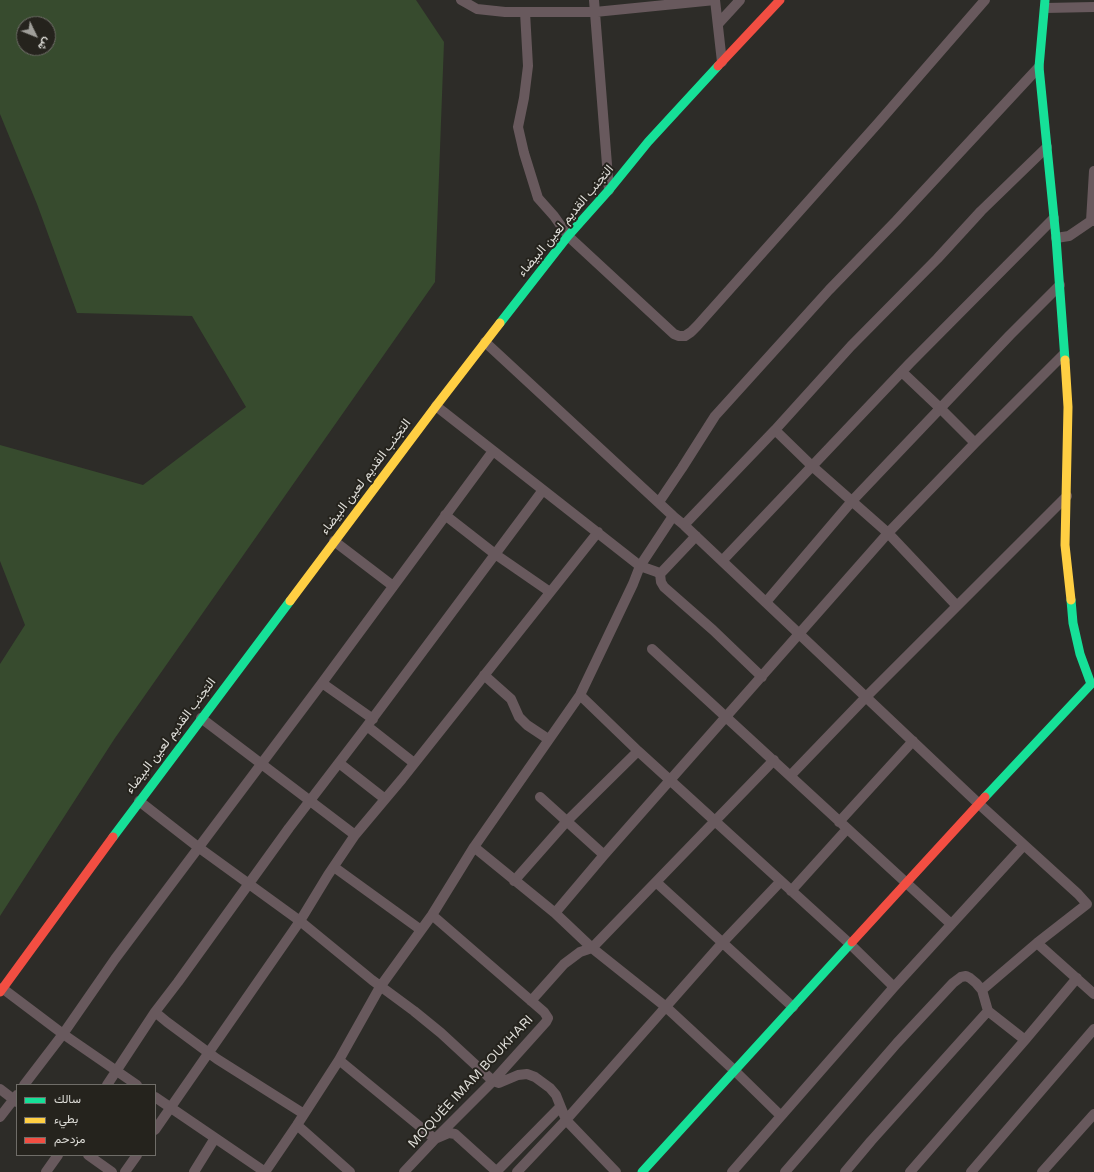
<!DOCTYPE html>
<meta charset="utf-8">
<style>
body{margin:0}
#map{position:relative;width:1094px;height:1172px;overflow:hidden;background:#2d2c28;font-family:"Varela Round",Vazirmatn,sans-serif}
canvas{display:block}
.legend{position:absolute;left:16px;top:1084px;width:140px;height:72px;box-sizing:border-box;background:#25231d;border:1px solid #6f6d68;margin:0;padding:5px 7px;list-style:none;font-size:12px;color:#deddd8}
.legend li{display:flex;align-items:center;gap:8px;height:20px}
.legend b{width:20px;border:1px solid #6f6d68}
.north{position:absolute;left:16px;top:16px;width:40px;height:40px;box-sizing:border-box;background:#25231d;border:1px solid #6f6d68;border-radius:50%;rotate:133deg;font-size:11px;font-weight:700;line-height:16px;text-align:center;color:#deddd8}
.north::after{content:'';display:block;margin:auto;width:14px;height:18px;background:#a09f9a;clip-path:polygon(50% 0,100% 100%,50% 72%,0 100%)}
</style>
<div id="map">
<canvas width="1094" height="1172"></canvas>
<ul class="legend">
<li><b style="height:5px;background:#16e098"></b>سالك</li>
<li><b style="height:5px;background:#ffcf43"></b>بطيء</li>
<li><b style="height:5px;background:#f24e42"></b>مزدحم</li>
</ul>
<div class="north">ش</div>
</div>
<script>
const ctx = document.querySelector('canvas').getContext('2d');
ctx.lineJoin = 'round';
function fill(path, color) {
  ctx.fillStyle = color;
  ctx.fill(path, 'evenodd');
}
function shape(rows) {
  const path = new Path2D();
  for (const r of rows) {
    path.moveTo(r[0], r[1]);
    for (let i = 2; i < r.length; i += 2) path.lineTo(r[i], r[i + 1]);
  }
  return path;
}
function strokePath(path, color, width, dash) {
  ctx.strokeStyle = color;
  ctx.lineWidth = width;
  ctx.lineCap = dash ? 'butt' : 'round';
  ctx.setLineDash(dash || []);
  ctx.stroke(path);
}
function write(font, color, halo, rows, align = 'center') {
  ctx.font = font + ' "Varela Round",Vazirmatn,sans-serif';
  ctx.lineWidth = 4;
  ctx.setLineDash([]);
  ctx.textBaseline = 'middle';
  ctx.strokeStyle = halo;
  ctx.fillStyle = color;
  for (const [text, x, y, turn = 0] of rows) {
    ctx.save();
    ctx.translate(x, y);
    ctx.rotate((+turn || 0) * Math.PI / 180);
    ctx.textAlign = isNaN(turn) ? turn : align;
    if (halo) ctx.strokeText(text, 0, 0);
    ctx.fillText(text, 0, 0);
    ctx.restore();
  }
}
fill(shape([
 [0,0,416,0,444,42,435,282,115,738,0,916,0,664,25,625,0,561,0,445,143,485,246,407,192,316,77,313,37,204,0,114],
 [24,24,48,24,48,48,24,48]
]), '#374b2e');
strokePath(shape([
 [461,0,477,9,505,12,595,12,715,0],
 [594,0,609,190],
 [715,0,722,62],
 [1045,8,1094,7],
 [525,12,528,66,524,98,518,127,524,153,538,198,554,216,568,236,674,334,679,336,685,336,691,332,697,326,879,122,985,0],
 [718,24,740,0],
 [1091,221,1094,171],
 [1056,238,1069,236,1091,221,1094,221],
 [485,342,673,516,684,525,979,804,1078,894,1087,904,1037,943,1094,994],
 [902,372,940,408,975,443],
 [436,406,640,566,657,572,660,574,661,582,664,587,713,630,762,677],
 [775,430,812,466,888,533,957,606],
 [659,502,682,468,715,416,829,290,896,221,1039,67],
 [445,515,495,554,550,592],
 [684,525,775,430,851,346,937,259,981,211,1047,147],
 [334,541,393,586],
 [722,561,910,363,1054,218],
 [660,574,696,536],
 [766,602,852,501,1010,335,1060,285],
 [652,649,951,924],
 [484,675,511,699,519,717,527,725,548,739],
 [322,683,373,719],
 [580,695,638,751,850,944,894,987],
 [201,718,355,835],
 [367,726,414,763],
 [339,763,385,799],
 [790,776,866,697,1067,496],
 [540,797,604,855],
 [139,801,198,847,300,921,372,980,414,1011,441,1033,493,1081,499,1083,518,1075,527,1074,535,1077,550,1088,556,1095,566,1120,616,1172],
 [839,822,913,741],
 [474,847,555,913,592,948,666,1007,735,1071,781,1116],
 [334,867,421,930],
 [514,881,567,821,638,751],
 [656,882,793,1007],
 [791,891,847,829],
 [555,913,604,855,888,533,975,443,1064,354],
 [2,988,63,1034,137,1085],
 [982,990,1037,943],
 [531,1001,564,964,580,952,592,948,774,760],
 [155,1012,167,1022,217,1059,304,1114],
 [339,1060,435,1139,449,1133,455,1134,497,1172],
 [24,1085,63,1034,115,959,322,683,493,451],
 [107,1085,155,1012,178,982,289,828,367,726,543,490],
 [0,1089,17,1102],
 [155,1097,265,1172],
 [0,1117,17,1095],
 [297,1125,350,1172],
 [155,1130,300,921,328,875,355,835,402,779,598,532],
 [88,1155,112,1172],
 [46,1172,58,1155],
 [125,1172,137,1155],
 [194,1172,215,1138],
 [265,1172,297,1125,339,1060,380,987,432,915,474,847,580,695,633,584,640,566,673,516],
 [404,1172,435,1139,493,1081,546,1022,548,1018,544,1012,432,915],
 [496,1172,560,1107],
 [517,1172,566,1120,723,942,781,881],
 [732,1172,894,987,1024,845],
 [785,1172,897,1043,953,983,961,977,966,976,970,978,976,983,982,990,988,1011,1025,1040],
 [845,1172,871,1141,988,1011],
 [910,1172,1025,1040,1077,978],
 [971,1172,1094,1029],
 [1042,1172,1094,1114]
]), '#68595d', 10);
strokePath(shape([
 [1045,0,1039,67,1056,238,1065,360],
 [500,323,568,236,609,190,648,142,718,66],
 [985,797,1091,684,1080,654,1073,623,1071,600],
 [113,837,290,601],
 [642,1172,852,942]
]), '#16e098', 9);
strokePath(shape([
 [1065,360,1068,407,1065,545,1071,600],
 [290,601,436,406,500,323]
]), '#ffcf43', 9);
strokePath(shape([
 [718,66,780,0],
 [852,942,985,797],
 [0,992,113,837]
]), '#f24e42', 9);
write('13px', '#deddd8', '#25231d', [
 ["التجنب القديم لعين البيضاء",566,221,-50],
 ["التجنب القديم لعين البيضاء",366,477,-53],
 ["التجنب القديم لعين البيضاء",171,736,-53],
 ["MOQUÉE IMAM BOUKHARI",471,1082,-47]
]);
</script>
